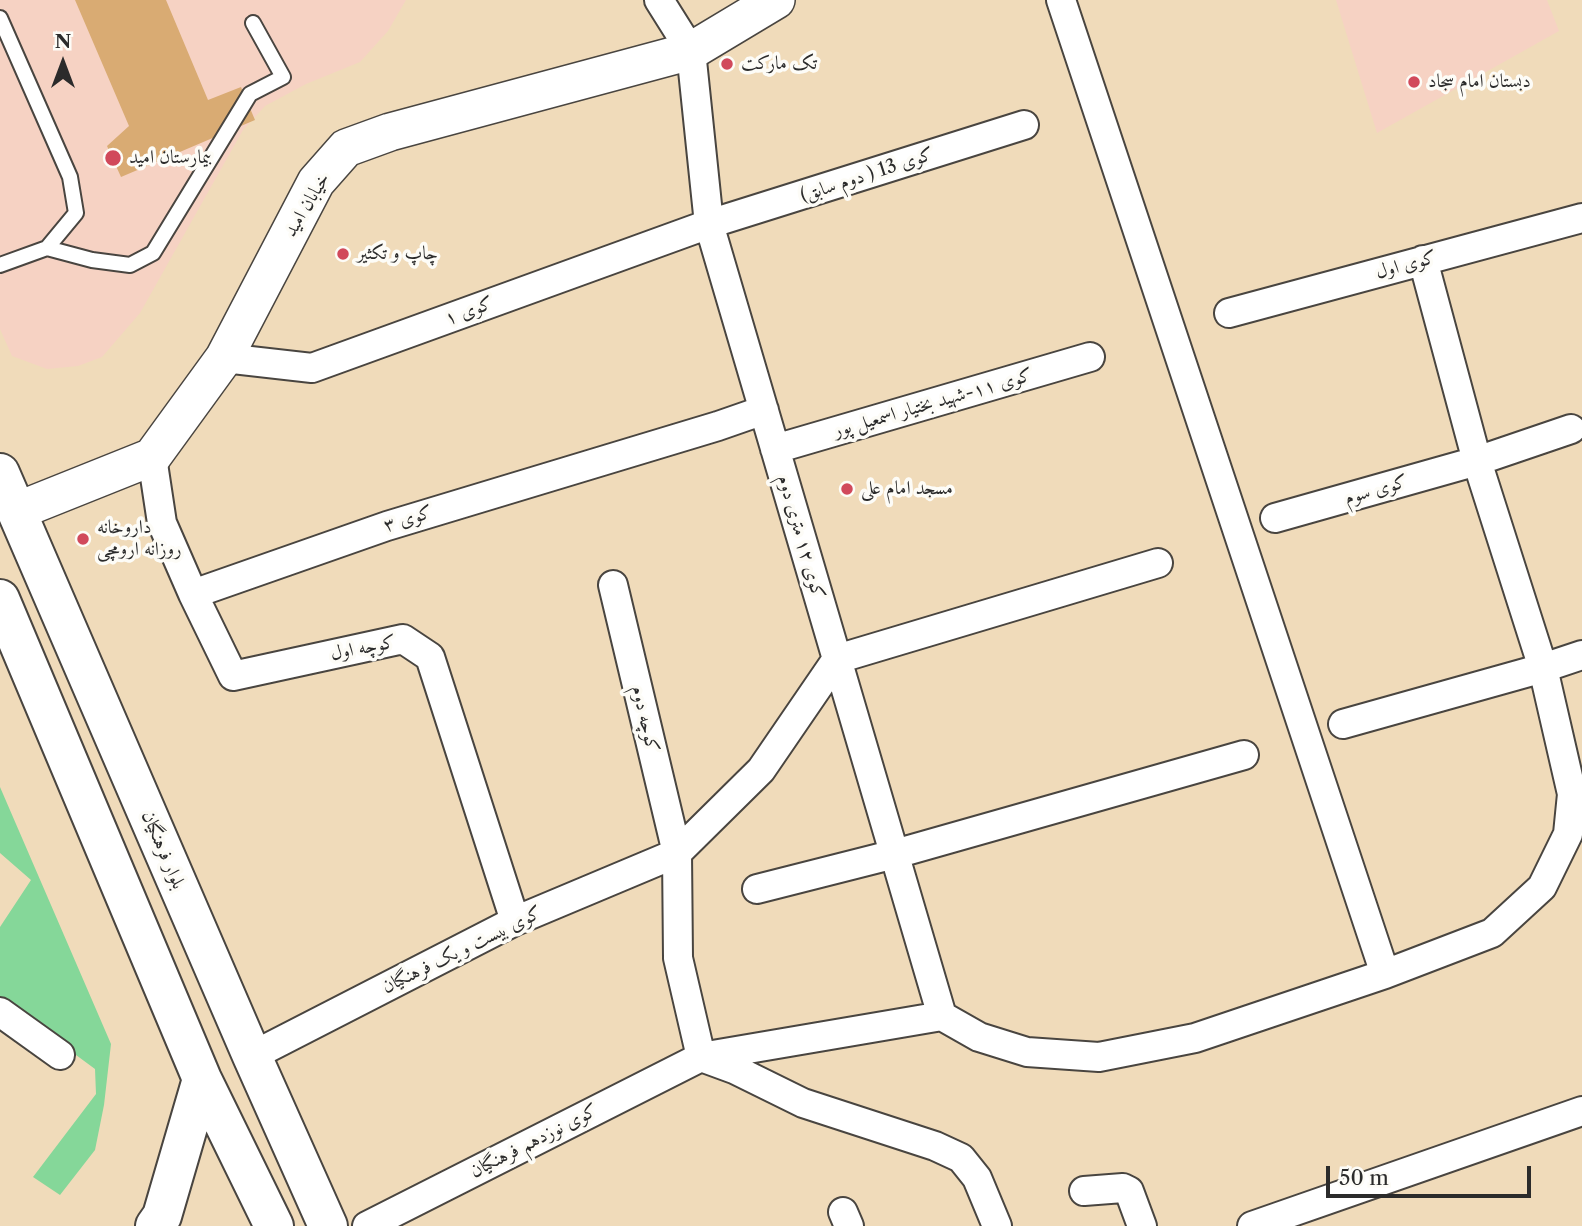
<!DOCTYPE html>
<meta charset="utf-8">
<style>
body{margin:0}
#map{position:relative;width:1582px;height:1226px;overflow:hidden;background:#f0dbba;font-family:"Libre Caslon Text",serif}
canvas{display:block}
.north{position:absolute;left:28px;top:28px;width:70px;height:70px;-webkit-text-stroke:5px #fdfcf7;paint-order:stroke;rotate:0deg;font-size:19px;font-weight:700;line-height:28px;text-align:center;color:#2b2b2b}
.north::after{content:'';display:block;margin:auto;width:24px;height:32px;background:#2b2b2b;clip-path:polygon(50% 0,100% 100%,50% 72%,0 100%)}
.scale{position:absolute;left:1326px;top:1166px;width:205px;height:32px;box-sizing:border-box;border:4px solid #2b2b2b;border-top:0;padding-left:9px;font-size:21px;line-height:24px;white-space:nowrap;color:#2b2b2b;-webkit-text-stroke:5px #fdfcf7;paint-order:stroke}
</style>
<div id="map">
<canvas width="1582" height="1226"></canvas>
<div class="north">N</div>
<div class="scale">50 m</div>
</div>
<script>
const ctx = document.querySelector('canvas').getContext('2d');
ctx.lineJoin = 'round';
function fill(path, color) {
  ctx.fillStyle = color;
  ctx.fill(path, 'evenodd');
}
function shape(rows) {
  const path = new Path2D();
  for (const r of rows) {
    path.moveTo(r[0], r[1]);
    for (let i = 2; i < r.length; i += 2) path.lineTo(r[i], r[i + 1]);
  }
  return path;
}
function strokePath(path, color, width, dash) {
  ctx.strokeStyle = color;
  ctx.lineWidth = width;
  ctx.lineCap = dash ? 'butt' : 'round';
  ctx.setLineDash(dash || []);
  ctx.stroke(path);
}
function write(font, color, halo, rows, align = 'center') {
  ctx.font = font + ' "Libre Caslon Text",Amiri,serif';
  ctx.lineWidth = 7;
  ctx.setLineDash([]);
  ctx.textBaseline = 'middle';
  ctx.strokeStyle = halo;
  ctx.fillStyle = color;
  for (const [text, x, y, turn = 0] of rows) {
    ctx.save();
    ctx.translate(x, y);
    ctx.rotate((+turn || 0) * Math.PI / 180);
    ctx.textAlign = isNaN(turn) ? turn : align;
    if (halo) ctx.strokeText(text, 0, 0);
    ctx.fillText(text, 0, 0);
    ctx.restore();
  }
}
fill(shape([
 [0,0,406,0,388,31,360,62,306,84,265,106,243,130,140,313,102,357,78,366,47,369,12,356,0,329],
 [1336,0,1547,0,1559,31,1377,133]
]), '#f6d2c3');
fill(shape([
 [0,787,111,1044,104,1105,95,1150,60,1195,33,1177,96,1094,95,1069,0,999,0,927,31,880,0,853]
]), '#85d799');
fill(shape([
 [75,0,166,0,208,100,241,87,255,120,121,177,107,146,129,126]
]), '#d9ab73');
const service = shape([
 [0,18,70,177,76,213,47,248,0,265],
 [47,248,92,260,130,265,153,253,250,94,283,77,253,23]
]);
const minor = shape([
 [659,0,691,51,709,224,942,1016],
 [1061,0,1385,974],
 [1229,313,1582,218],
 [224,358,312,368,709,224,1024,125],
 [775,449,1090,357],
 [152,457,162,523,193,594,387,526,718,426,764,410],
 [1275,518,1477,461,1571,429],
 [193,594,233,676,403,639,430,657,515,921],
 [1343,724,1543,668,1582,655],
 [757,889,895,854,1244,755],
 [0,1012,60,1055],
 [252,1056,515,921,677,853,613,585],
 [701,1057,678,958,677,853,761,770,837,659,1158,563],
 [704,1058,734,1069,803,1103,935,1146,961,1158,977,1178,997,1226],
 [1084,1191,1123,1188,1129,1191,1142,1226],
 [843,1212,849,1226],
 [367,1226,701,1057,942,1016,979,1037,1027,1052,1099,1057,1195,1038,1385,974,1492,933,1542,887,1568,834,1572,794,1543,668,1477,461,1423,260],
 [1252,1226,1582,1111]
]);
const tertiary = shape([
 [17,511,152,457,224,358,316,182,346,148,390,132,691,51,776,0]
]);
const secondary = shape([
 [0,473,252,1056,328,1226],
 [0,599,202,1079,274,1226],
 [155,1226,162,1216,202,1079]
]);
strokePath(service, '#494540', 18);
strokePath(minor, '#494540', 32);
strokePath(tertiary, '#494540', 40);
strokePath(secondary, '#494540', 42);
strokePath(service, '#fff', 14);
strokePath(minor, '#fff', 28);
strokePath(tertiary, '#fff', 37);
strokePath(secondary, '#fff', 38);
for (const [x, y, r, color] of [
 [727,64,7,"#d1495b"],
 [1414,82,7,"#d1495b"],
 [113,158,9,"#d1495b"],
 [343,254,7,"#d1495b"],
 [847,489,7,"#d1495b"],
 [83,539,7,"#d1495b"]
]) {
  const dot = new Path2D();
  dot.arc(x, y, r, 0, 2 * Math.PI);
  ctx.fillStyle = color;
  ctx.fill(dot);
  strokePath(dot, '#fdfcf7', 2.5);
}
write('19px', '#2b2b2b', '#fdfcf7', [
 ["تک مارکت",741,64],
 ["دبستان امام سجاد",1428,82],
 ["بیمارستان امید",129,158],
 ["چاپ و تکثیر",357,254],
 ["مسجد امام علی",861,489],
 ["داروخانه",97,528],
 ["روزانه ارومچی",97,550]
], 'left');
write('19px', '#2b2b2b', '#fdfcf7', [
 ["کوی 13 ( دوم سابق)",867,175,-18],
 ["خیابان امید",307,205,-59],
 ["کوی اول",1406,265,-15],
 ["کوی ۱",469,311,-20],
 ["کوی ۱۱-شهید بختیار اسمعیل پور",933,403,-16],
 ["کوی سوم",1376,490,-16],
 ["کوی ۳",408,519,-17],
 ["کوی ۱۲ متری دوم",801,537,74],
 ["کوچه اول",363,648,-11],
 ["کوچه دوم",645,719,77],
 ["بلوار فرهنگیان",163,850,67],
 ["کوی بیست و یک فرهنگیان",462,950,-26],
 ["کوی نوزدهم فرهنگیان",534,1141,-27]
]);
</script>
